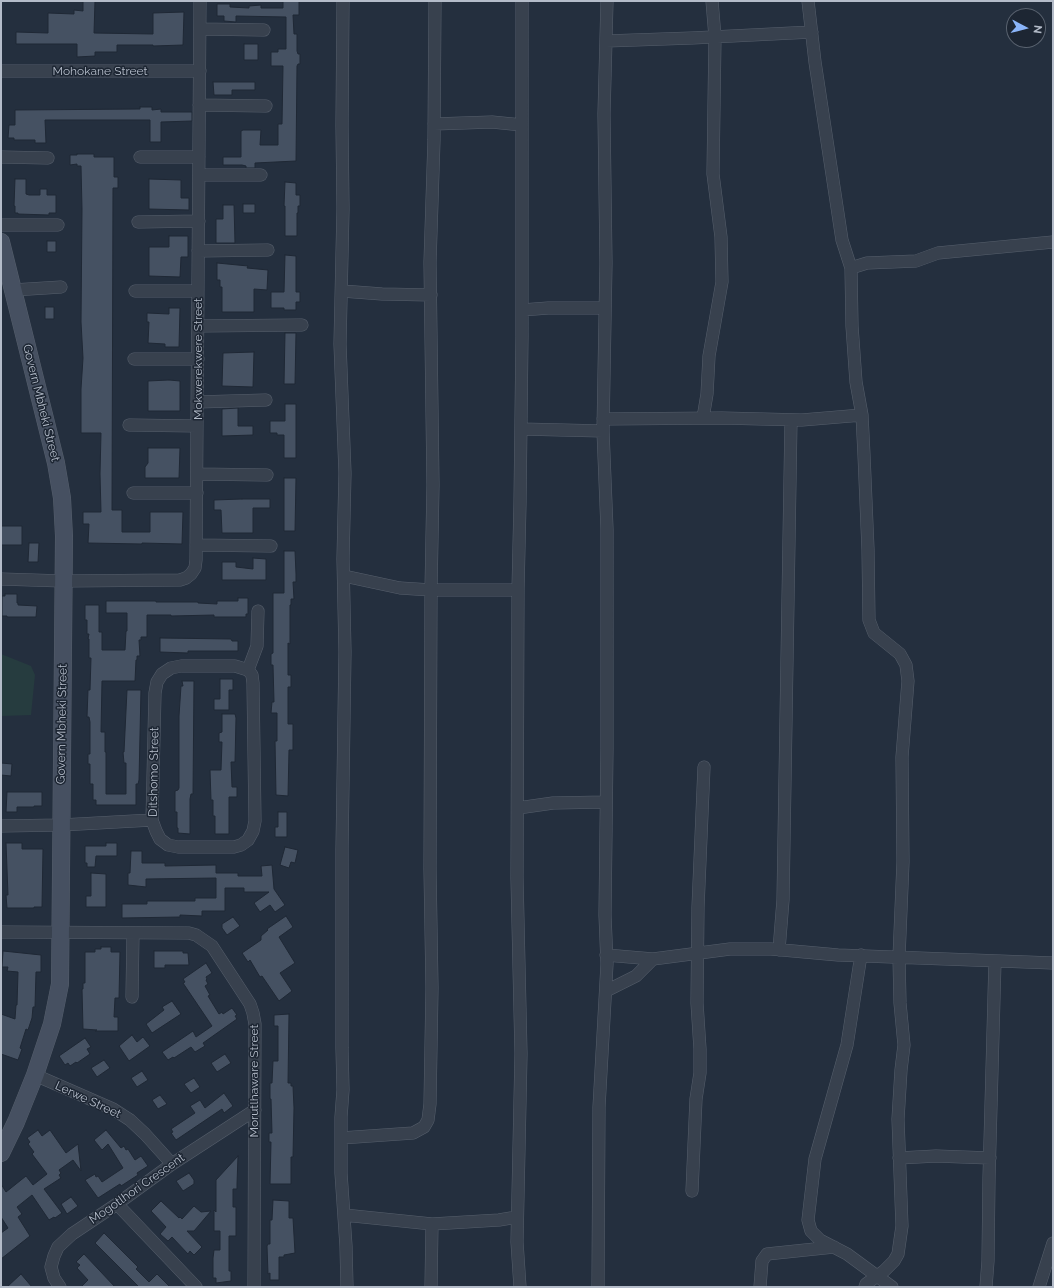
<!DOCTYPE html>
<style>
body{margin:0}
#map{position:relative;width:1054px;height:1288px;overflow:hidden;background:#242f3e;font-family:Raleway,sans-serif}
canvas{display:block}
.frame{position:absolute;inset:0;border:2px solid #b4bcc9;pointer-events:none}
.north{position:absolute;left:1006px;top:8px;width:40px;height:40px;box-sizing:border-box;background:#1d2633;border:1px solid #59626f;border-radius:50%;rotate:97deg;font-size:11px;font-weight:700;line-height:16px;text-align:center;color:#b4bcc9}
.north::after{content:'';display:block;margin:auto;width:14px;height:18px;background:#8ab4f8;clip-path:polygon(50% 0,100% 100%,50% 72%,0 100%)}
</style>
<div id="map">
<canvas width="1054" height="1288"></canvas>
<div class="frame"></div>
<div class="north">N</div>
</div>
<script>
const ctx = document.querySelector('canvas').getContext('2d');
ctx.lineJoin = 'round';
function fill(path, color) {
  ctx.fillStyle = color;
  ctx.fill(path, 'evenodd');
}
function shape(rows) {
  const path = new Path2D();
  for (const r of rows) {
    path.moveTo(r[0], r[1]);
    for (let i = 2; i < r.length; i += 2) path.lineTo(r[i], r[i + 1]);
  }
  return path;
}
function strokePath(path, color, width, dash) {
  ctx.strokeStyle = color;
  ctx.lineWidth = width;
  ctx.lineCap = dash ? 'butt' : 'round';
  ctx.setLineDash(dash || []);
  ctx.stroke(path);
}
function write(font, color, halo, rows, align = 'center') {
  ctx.font = font + ' Raleway,sans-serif';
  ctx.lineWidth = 3;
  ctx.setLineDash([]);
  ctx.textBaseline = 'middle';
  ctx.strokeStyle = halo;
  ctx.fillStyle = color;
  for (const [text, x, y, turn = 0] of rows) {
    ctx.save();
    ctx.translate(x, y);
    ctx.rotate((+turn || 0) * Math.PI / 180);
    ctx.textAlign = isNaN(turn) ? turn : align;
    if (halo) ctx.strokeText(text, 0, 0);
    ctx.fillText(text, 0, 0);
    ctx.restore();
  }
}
fill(shape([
 [1,654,31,666,35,675,31,715,1,716]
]), '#263c3f');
const building = shape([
 [83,1,95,1,94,33,153,34,153,13,184,12,183,45,153,46,153,45,117,45,117,52,95,52,95,56,77,57,77,44,16,44,16,32,48,33,48,13,74,14,74,10,83,11,83,1],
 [283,1,299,1,299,15,293,15,294,34,297,34,297,51,298,54,300,54,300,64,298,64,297,66,296,161,255,163,255,168,246,168,246,166,242,165,223,165,223,157,241,157,241,131,243,130,261,130,260,145,278,145,278,124,282,124,283,66,271,66,271,52,278,52,278,49,286,49,286,17,236,16,236,22,224,21,224,16,217,16,217,4,230,4,230,7,249,8,249,6,261,5,261,8,283,8,283,1],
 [244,44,258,44,258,60,244,60,244,44],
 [213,82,255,82,255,90,232,90,232,95,214,95,213,82],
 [140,107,152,107,152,110,161,109,161,112,192,112,192,121,161,122,161,142,150,142,150,120,45,120,46,143,35,143,35,140,14,140,14,138,8,138,9,125,15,125,15,110,140,109,140,107],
 [77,154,94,154,94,157,114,157,114,177,118,177,118,188,113,188,112,510,122,510,122,532,150,532,150,512,183,512,182,544,142,543,142,544,88,543,89,524,83,524,83,512,101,512,100,474,101,433,81,433,81,389,83,358,81,322,82,209,81,166,77,166,77,164,70,165,70,155,77,155,77,154],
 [15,179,26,179,26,194,29,195,40,195,40,189,47,189,47,195,56,195,56,213,49,213,49,215,18,214,18,213,15,213,15,206,14,206,15,179],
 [149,179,181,180,181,198,189,198,189,210,149,209,149,179],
 [285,182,296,183,296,195,300,195,300,206,298,206,298,213,297,213,297,236,285,236,285,206,284,206,285,182],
 [243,204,255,204,255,213,243,213,243,204],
 [223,205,234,205,235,243,216,243,216,219,223,219,223,205],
 [169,236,188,236,188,257,181,257,180,277,149,276,149,247,169,247,169,236],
 [47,241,56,241,56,252,47,252,47,241],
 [285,255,296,256,296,292,300,292,300,302,296,302,296,310,284,310,284,308,271,308,271,292,284,292,285,255],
 [217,263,248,266,247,268,268,270,267,290,254,289,254,312,222,312,222,287,220,287,220,280,217,280,217,263],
 [45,307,54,307,54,319,45,319,45,307],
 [169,308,180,308,179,347,165,347,165,344,148,343,149,322,147,322,147,313,169,314,169,308],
 [285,333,296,333,295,384,284,384,285,333],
 [254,352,253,387,222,386,223,353,254,352],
 [169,380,180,381,180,411,148,411,148,381,169,380],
 [285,404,296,404,296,458,284,458,284,435,277,435,277,433,270,433,270,421,285,421,285,404],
 [238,408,238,426,253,426,253,435,222,436,222,409,238,408],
 [148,448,180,448,179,478,145,478,145,467,148,463,148,448],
 [284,478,296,478,295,531,284,531,284,478],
 [242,499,270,499,270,508,253,508,253,533,222,533,221,510,214,510,214,500,242,499],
 [1,526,22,526,22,545,1,545,1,526],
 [29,543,39,543,38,562,28,562,29,543],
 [284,551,295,551,296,574,296,582,293,582,294,599,291,599,291,605,290,605,290,644,288,643,288,675,291,675,291,687,288,687,288,724,293,724,293,750,289,750,288,796,276,795,275,741,277,741,277,713,271,713,272,702,274,702,273,665,271,665,271,654,273,653,273,593,284,593,284,551],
 [253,558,266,559,266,580,222,580,222,562,236,562,236,567,253,569,253,558],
 [5,594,17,594,17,603,18,603,18,605,37,606,36,617,7,617,7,616,2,616,2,596,5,596,5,594],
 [238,598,248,598,248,614,246,614,246,617,214,617,214,615,171,616,171,615,147,615,147,637,141,637,141,640,139,640,140,656,137,656,137,660,136,660,135,681,102,681,101,732,105,732,105,752,106,752,106,794,126,794,126,763,124,763,123,752,124,752,127,690,141,690,139,780,138,784,136,784,136,805,96,805,96,800,93,800,93,784,90,784,90,764,88,764,88,754,90,754,90,722,89,717,87,717,88,690,90,690,91,658,89,658,89,639,88,639,89,634,87,634,87,620,85,620,85,605,99,605,99,632,102,632,102,650,125,650,126,631,127,631,127,613,106,613,106,601,156,601,156,602,198,602,198,603,217,604,217,601,238,601,238,598],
 [160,638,231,639,232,641,238,641,238,651,188,651,188,653,160,652,160,638],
 [220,679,233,679,233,690,229,690,229,710,214,710,214,699,220,699,220,679],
 [182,681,194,681,193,794,191,794,190,799,190,834,178,833,178,828,177,828,177,812,175,812,175,791,178,790,179,788,179,716,181,686,183,686,182,681],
 [222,714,235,714,236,718,235,762,231,762,232,787,237,787,237,797,229,797,229,834,215,834,215,816,213,816,213,800,211,800,210,770,221,770,222,742,219,742,219,733,222,732,222,714],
 [1,763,12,764,11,776,1,775,1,763],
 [7,792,42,792,42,806,34,806,34,807,17,807,17,812,6,812,7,792],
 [278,812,287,812,287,837,275,837,275,827,278,827,278,812],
 [6,843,22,843,22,849,43,849,42,907,34,907,34,908,7,908,6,895,8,895,6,843],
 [106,843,117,843,117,856,96,856,95,867,87,867,87,863,85,863,85,846,106,846,106,843],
 [285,847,298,850,295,863,291,862,289,868,280,865,285,847],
 [131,851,142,851,142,863,165,863,165,866,216,865,216,873,238,873,238,876,262,876,261,866,272,865,274,889,285,905,275,912,270,905,260,912,254,903,269,892,244,892,244,888,225,888,225,911,202,911,202,916,180,915,180,917,122,918,122,904,147,904,147,901,195,901,195,898,216,898,216,878,146,879,146,887,128,885,128,873,130,873,131,851],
 [91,873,106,874,106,907,86,907,86,896,91,896,91,873],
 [286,916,293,927,279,937,295,963,280,973,292,991,279,1001,262,976,260,977,250,960,248,962,242,953,261,940,261,936,268,930,267,929,286,916],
 [233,917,240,926,227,935,222,928,222,924,233,917],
 [101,947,111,947,111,952,120,952,119,998,115,998,114,1017,118,1017,118,1031,95,1031,97,1030,83,1029,82,989,83,989,83,983,85,983,85,952,95,952,95,949,101,949,101,947],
 [3,951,41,955,41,972,36,972,35,1007,33,1007,32,1018,28,1030,26,1029,20,1048,22,1049,18,1060,1,1054,1,1014,15,1019,16,1005,17,1005,18,972,7,971,8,967,2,967,3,951],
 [154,951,183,951,183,953,188,953,189,965,165,965,165,968,154,968,154,951],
 [206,963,212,973,206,977,207,979,206,980,208,984,205,986,210,995,208,996,219,1014,222,1012,223,1014,232,1008,237,1015,235,1016,237,1019,203,1043,205,1046,195,1052,191,1047,174,1058,173,1057,168,1060,162,1052,193,1031,196,1037,212,1026,183,983,185,982,183,979,206,963],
 [172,1001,181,1014,152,1033,146,1024,164,1010,162,1007,172,1001],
 [289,1014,288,1083,291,1083,291,1086,293,1086,294,1108,293,1157,291,1157,291,1184,270,1184,271,1142,269,1142,269,1133,272,1133,271,1099,270,1099,270,1083,272,1083,273,1061,278,1061,278,1026,274,1026,274,1015,289,1014],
 [132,1035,137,1042,143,1037,150,1046,129,1061,119,1046,132,1035],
 [85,1038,91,1047,87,1049,90,1054,77,1063,76,1062,70,1066,68,1063,65,1065,59,1056,85,1038],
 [225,1054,231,1063,217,1072,211,1063,225,1054],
 [104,1060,110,1068,97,1077,91,1068,104,1060],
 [142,1071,148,1080,137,1087,131,1078,142,1071],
 [194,1078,200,1087,191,1093,184,1084,194,1078],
 [224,1093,233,1106,224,1113,222,1109,176,1140,171,1133,173,1132,171,1129,195,1113,190,1106,200,1100,205,1108,224,1093],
 [160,1095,167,1104,158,1109,152,1100,160,1095],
 [38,1130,42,1136,50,1130,66,1153,78,1144,81,1171,73,1160,59,1170,61,1173,59,1175,61,1178,44,1189,62,1213,55,1218,54,1217,49,1220,32,1195,17,1207,22,1214,18,1217,30,1236,1,1259,1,1233,8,1228,1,1217,1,1184,6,1192,26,1176,33,1185,47,1174,32,1154,34,1152,28,1144,30,1142,27,1138,38,1130],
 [106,1130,121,1148,124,1146,126,1150,128,1149,135,1160,141,1156,148,1166,137,1173,138,1175,121,1186,120,1184,98,1198,85,1180,95,1174,96,1177,98,1176,102,1182,123,1168,108,1144,102,1150,94,1140,106,1130],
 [238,1156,237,1184,237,1189,233,1189,233,1207,236,1207,236,1236,229,1236,229,1271,231,1271,231,1281,216,1283,216,1278,213,1278,213,1258,214,1250,220,1250,220,1231,214,1231,214,1210,216,1212,216,1180,238,1156],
 [189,1173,194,1180,194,1184,183,1191,176,1181,189,1173],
 [71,1197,78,1206,67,1214,61,1204,71,1197],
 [273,1200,289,1201,289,1218,293,1218,295,1253,284,1255,284,1257,279,1257,279,1280,270,1280,270,1273,268,1274,267,1246,268,1244,270,1244,270,1220,272,1220,273,1200],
 [161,1201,179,1218,180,1217,182,1219,194,1206,201,1212,211,1211,194,1231,187,1231,202,1247,194,1255,190,1251,188,1254,172,1237,168,1241,160,1234,166,1227,151,1211,161,1201],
 [104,1233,138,1267,136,1269,149,1282,157,1274,170,1287,139,1287,95,1243,104,1233],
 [84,1254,115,1287,81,1287,88,1280,77,1268,80,1265,76,1262,84,1254],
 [21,1274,32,1287,7,1287,21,1274]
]);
fill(building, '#455162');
strokePath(building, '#1f2835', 1);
const street = shape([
 [343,1,342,125,343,209,340,344,345,473,343,559,345,652,342,849,342,1048,343,1090,341,1117,341,1173,346,1246,347,1287],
 [808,1,815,62,842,240,851,268,852,326,856,382,862,415,864,455,868,549,869,620,874,633,900,654,906,665,908,681,902,757,903,862,899,957,900,1003,904,1045,901,1070,898,1119,902,1226,898,1254,894,1261,884,1271,866,1284,865,1287],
 [200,29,264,30],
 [606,41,692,38,812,32],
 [1,71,200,71],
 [199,105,266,106],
 [434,124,492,122,522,125],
 [1,157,48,158],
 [140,157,199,157],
 [199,175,261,175],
 [138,222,199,221],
 [1,225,58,225],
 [198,251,268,250],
 [851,268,867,263,916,261,938,253,1053,242],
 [13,290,61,287],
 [135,291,198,291],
 [342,291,382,294,431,295],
 [522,310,548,308,605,308],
 [198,326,302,325],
 [134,359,198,359],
 [197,402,266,400],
 [703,418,707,394,709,356,722,282,721,237,713,174,715,37,712,1],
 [603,419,722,418,802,420,862,415],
 [129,425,197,426],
 [521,429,603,431],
 [197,474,267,475],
 [133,493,197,493],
 [196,545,271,546],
 [344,576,400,588,431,590,518,590],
 [1,579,63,581,180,580,186,578,191,574,195,568,196,560,200,1],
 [181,666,235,666,248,670,252,675,253,683,255,821,253,831,248,840,241,845,234,847,178,847,168,845,160,839,156,831,152,820,155,693,157,682,162,674,171,668,181,666],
 [248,670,257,646,258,611],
 [518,808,553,803,606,802],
 [1,826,61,825,152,820],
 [1,932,189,933,196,935,212,946,250,1004,253,1013,255,1024,254,1287],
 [779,950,783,900,791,420],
 [606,955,653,959,730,949,771,949,838,955,1053,963],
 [861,955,847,1045,815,1159,808,1220,811,1231,820,1240,847,1254,892,1287],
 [606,991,636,976,653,959],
 [132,997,133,933],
 [35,1075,113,1109,130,1120,145,1134,172,1164],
 [341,1138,413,1133,424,1127,428,1120,430,1104,432,988,430,869,431,590,433,485,430,262,434,140,435,1],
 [899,1158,936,1156,990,1158],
 [692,1191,696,1099,700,1073,700,1049,697,1003,698,907,704,767],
 [117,1204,196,1287],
 [344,1215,432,1224,499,1220,517,1217],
 [60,1287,54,1278,51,1267,54,1256,58,1247,72,1234,117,1204,172,1164,255,1110],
 [431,1287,432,1224],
 [520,1287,517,1242,521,1054,517,878,518,590,520,503,522,336,522,1],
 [598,1287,599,1107,607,964,605,915,607,748,607,529,603,431,606,263,604,114,607,1],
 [760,1287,762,1261,767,1254,834,1247],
 [986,1287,988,1261,989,1178,995,961],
 [1039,1287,1053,1243]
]);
const secondary = shape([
 [1,242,56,463,62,498,64,536,60,984,52,1024,35,1075,16,1122,1,1153]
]);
strokePath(street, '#565f6c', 13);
strokePath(secondary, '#565f6c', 18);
strokePath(street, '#38414e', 12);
strokePath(secondary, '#465061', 17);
write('12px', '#b4bcc9', '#1d2633', [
 ["Mohokane Street",100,71],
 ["Mokwerekwere Street",198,359,-90],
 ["Govern Mbheki Street",41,403,76],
 ["Govern Mbheki Street",62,724,-89],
 ["Ditshomo Street",154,772,-89],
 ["Morutlhaware Street",254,1081,-90],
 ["Lerwe Street",88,1100,25],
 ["Mogotlhori Crescent",137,1189,-35]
]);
</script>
